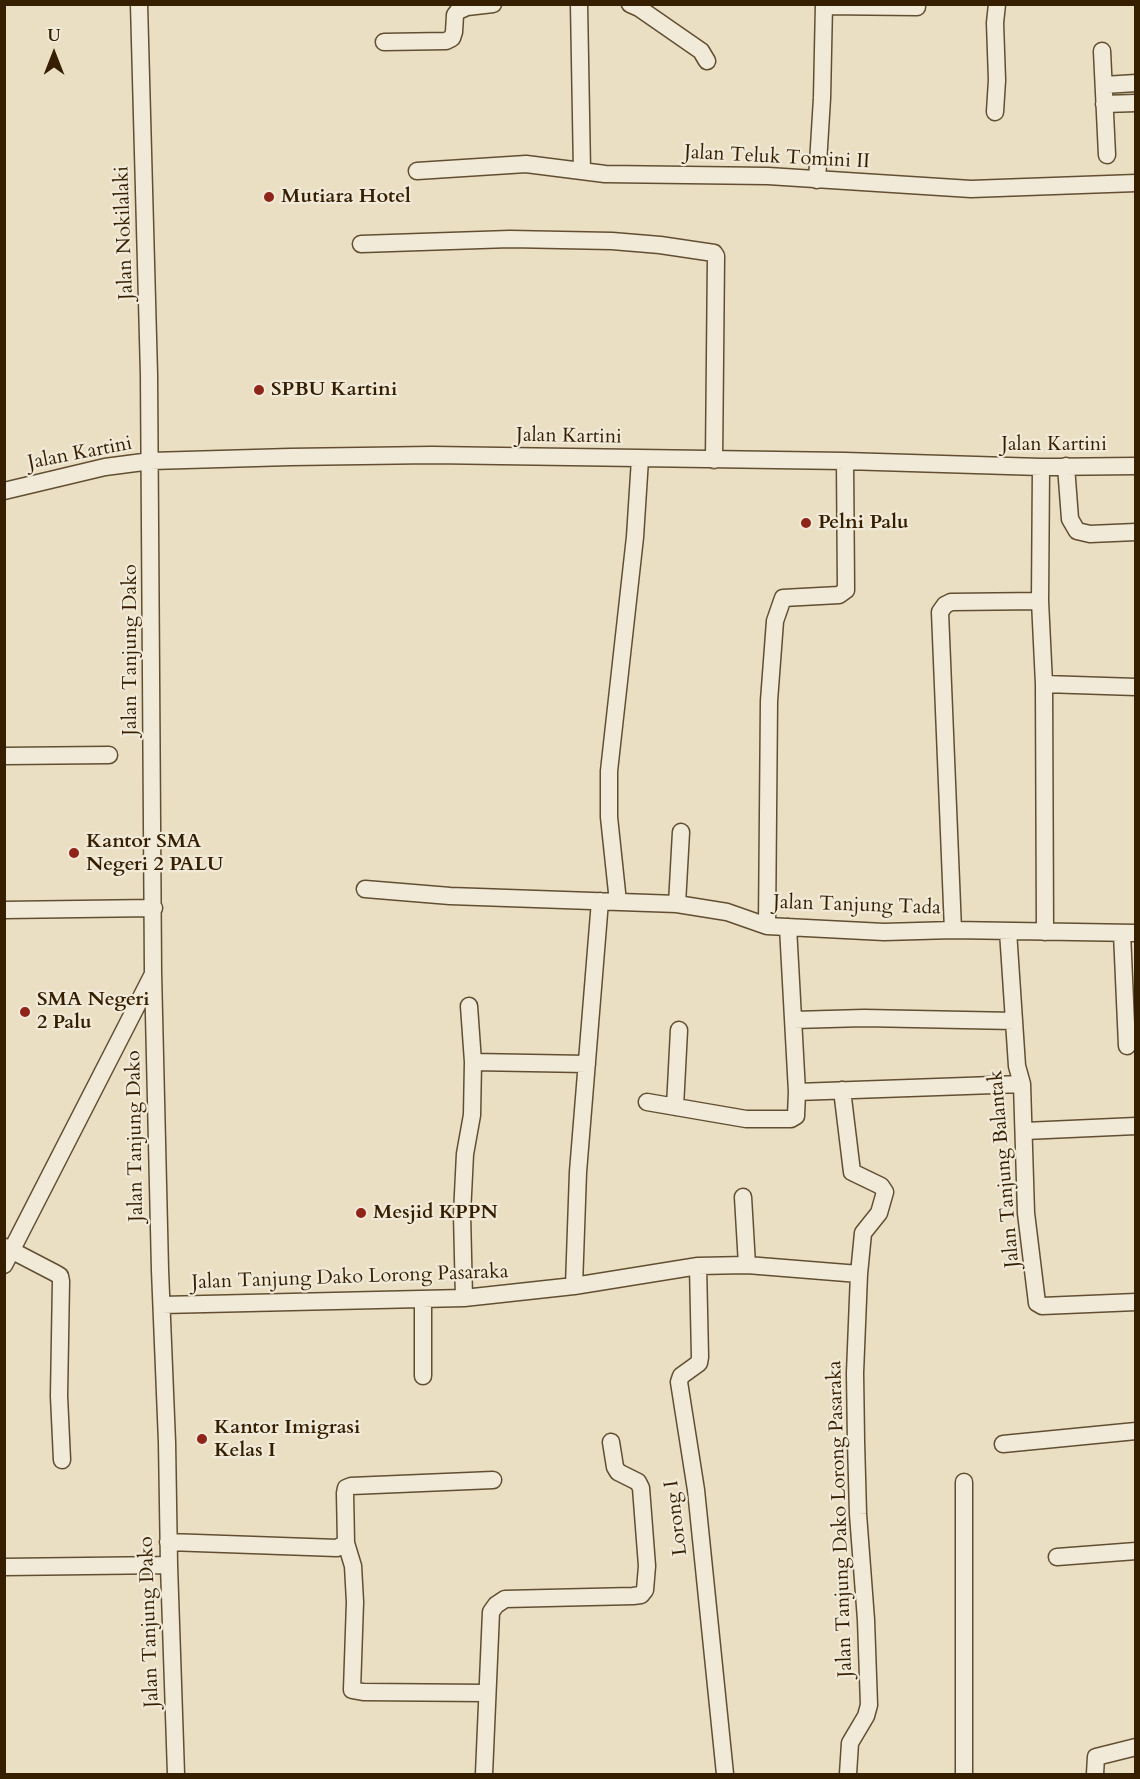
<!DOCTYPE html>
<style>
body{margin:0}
#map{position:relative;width:1140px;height:1779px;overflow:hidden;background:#eadec3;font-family:Cardo,serif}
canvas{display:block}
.frame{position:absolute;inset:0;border:6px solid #351f00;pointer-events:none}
.north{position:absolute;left:24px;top:24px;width:60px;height:60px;-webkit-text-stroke:4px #f1ead8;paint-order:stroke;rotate:0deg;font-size:16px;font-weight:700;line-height:24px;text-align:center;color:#351f00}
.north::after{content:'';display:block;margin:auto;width:21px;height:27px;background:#351f00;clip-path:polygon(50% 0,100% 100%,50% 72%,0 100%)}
</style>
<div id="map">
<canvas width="1140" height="1779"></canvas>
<div class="frame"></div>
<div class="north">U</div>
</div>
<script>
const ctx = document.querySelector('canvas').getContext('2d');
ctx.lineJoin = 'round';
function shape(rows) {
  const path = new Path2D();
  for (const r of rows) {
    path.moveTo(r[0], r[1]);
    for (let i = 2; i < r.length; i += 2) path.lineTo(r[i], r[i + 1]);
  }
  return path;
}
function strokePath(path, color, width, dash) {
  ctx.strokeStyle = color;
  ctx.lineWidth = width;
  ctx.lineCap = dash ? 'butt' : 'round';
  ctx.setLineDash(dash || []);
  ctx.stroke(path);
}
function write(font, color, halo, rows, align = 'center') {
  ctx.font = font + ' Cardo,serif';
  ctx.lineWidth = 4.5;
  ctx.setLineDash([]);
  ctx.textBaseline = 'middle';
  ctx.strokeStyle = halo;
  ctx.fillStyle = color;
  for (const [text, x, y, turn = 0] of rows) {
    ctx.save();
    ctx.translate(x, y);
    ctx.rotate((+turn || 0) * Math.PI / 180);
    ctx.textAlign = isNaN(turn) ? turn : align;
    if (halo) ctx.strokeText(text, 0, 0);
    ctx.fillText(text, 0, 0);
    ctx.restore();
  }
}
const street = shape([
 [139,4,149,375,153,972,160,1270,167,1442,169,1565,176,1774],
 [579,4,582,171],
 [630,4,639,8,701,51,707,61],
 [824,6,917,7],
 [384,42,446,41,452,38,454,32,455,15,458,11,467,7,493,4],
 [1102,51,1107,155],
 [1104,85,1136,83],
 [1104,104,1136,103],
 [995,112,997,80,995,23,997,4],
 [417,171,526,164,605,174,768,176,971,189,1136,183],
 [817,180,822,98,824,4],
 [361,244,510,239,612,241,660,245,714,253,716,256,714,460],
 [1066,466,1070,519,1077,531,1090,534,1136,532],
 [1041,467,1040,601,1044,684,1045,932],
 [4,491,105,467,151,461,290,457,432,455,845,461,1041,467,1136,466],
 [1044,684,1136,687],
 [4,756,109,755],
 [365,889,450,896,677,904,727,912,767,926,884,932,953,930,1136,933],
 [618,902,609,817,609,771,635,537,640,459],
 [677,904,681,832],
 [4,910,154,908],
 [767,926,769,701,775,621,783,598,839,595,846,590,845,461],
 [788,927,797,1092],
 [953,930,940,612,945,605,951,602,1040,601],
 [1008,931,1017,1066,1022,1084,1026,1213,1037,1303,1042,1306,1136,1302],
 [1122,933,1127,1046],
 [794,1020,864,1018,1014,1021],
 [473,1062,587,1064],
 [842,1090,852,1172,881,1186,885,1192,879,1213,863,1233,859,1274],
 [647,1102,746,1119,791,1119,796,1116,797,1092,1022,1084],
 [675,1107,679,1030],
 [1025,1131,1136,1126],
 [743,1197,747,1265],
 [5,1247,55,1273,60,1276,61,1281,59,1396,62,1460],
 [4,1265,152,976],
 [698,1266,700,1357,699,1363,681,1376,679,1382,696,1490,725,1774],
 [574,1286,578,1172,600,901],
 [464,1298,462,1214,465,1154,472,1115,473,1062,469,1006],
 [162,1305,464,1298,574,1286,698,1266,747,1265,859,1274,855,1373,856,1441,858,1514,866,1620,869,1705,866,1716,850,1743,848,1774],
 [423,1376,423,1300],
 [1003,1444,1136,1431],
 [168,1542,337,1548,346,1543,345,1493,346,1488,351,1486,493,1480],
 [346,1543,353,1566,355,1602,352,1690,363,1692,486,1693],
 [1057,1557,1136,1551],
 [4,1567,169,1565],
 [484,1774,491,1612,496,1605,505,1599,633,1596,641,1595,645,1590,647,1566,641,1488,638,1482,618,1472,615,1467,611,1442],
 [964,1774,964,1482],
 [1095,1774,1096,1757,1136,1747]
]);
strokePath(street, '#624f31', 19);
strokePath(street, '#f1ead8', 16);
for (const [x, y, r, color] of [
 [269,197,6,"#8f2418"],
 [259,390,6,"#8f2418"],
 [806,523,6,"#8f2418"],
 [74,853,6,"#8f2418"],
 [25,1012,6,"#8f2418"],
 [361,1213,6,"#8f2418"],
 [202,1439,6,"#8f2418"]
]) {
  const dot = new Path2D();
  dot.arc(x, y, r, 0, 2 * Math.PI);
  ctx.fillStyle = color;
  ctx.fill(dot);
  strokePath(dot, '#f1ead8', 2);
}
write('20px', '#351f00', '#f1ead8', [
 ["Jalan Teluk Tomini II",777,158,3],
 ["Jalan Nokilalaki",125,233,-92],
 ["Jalan Kartini",569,437,1],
 ["Jalan Kartini",1054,445],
 ["Jalan Kartini",80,454,-11],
 ["Jalan Tanjung Dako",131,650,-90],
 ["Jalan Tanjung Tada",857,906,2],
 ["Jalan Tanjung Dako",136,1136,-91],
 ["Jalan Tanjung Balantak",1005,1169,-95],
 ["Jalan Tanjung Dako Lorong Pasaraka",350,1278,-2],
 ["Lorong I",677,1518,-97],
 ["Jalan Tanjung Dako Lorong Pasaraka",841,1519,-92],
 ["Jalan Tanjung Dako",150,1622,-92]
]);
write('bold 20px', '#351f00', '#f1ead8', [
 ["Mutiara Hotel",281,197],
 ["SPBU Kartini",271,390],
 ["Pelni Palu",818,523],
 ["Kantor SMA",86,842],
 ["Negeri 2 PALU",86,865],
 ["SMA Negeri",37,1000],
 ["2 Palu",37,1023],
 ["Mesjid KPPN",373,1213],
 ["Kantor Imigrasi",214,1428],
 ["Kelas I",214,1451]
], 'left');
</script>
